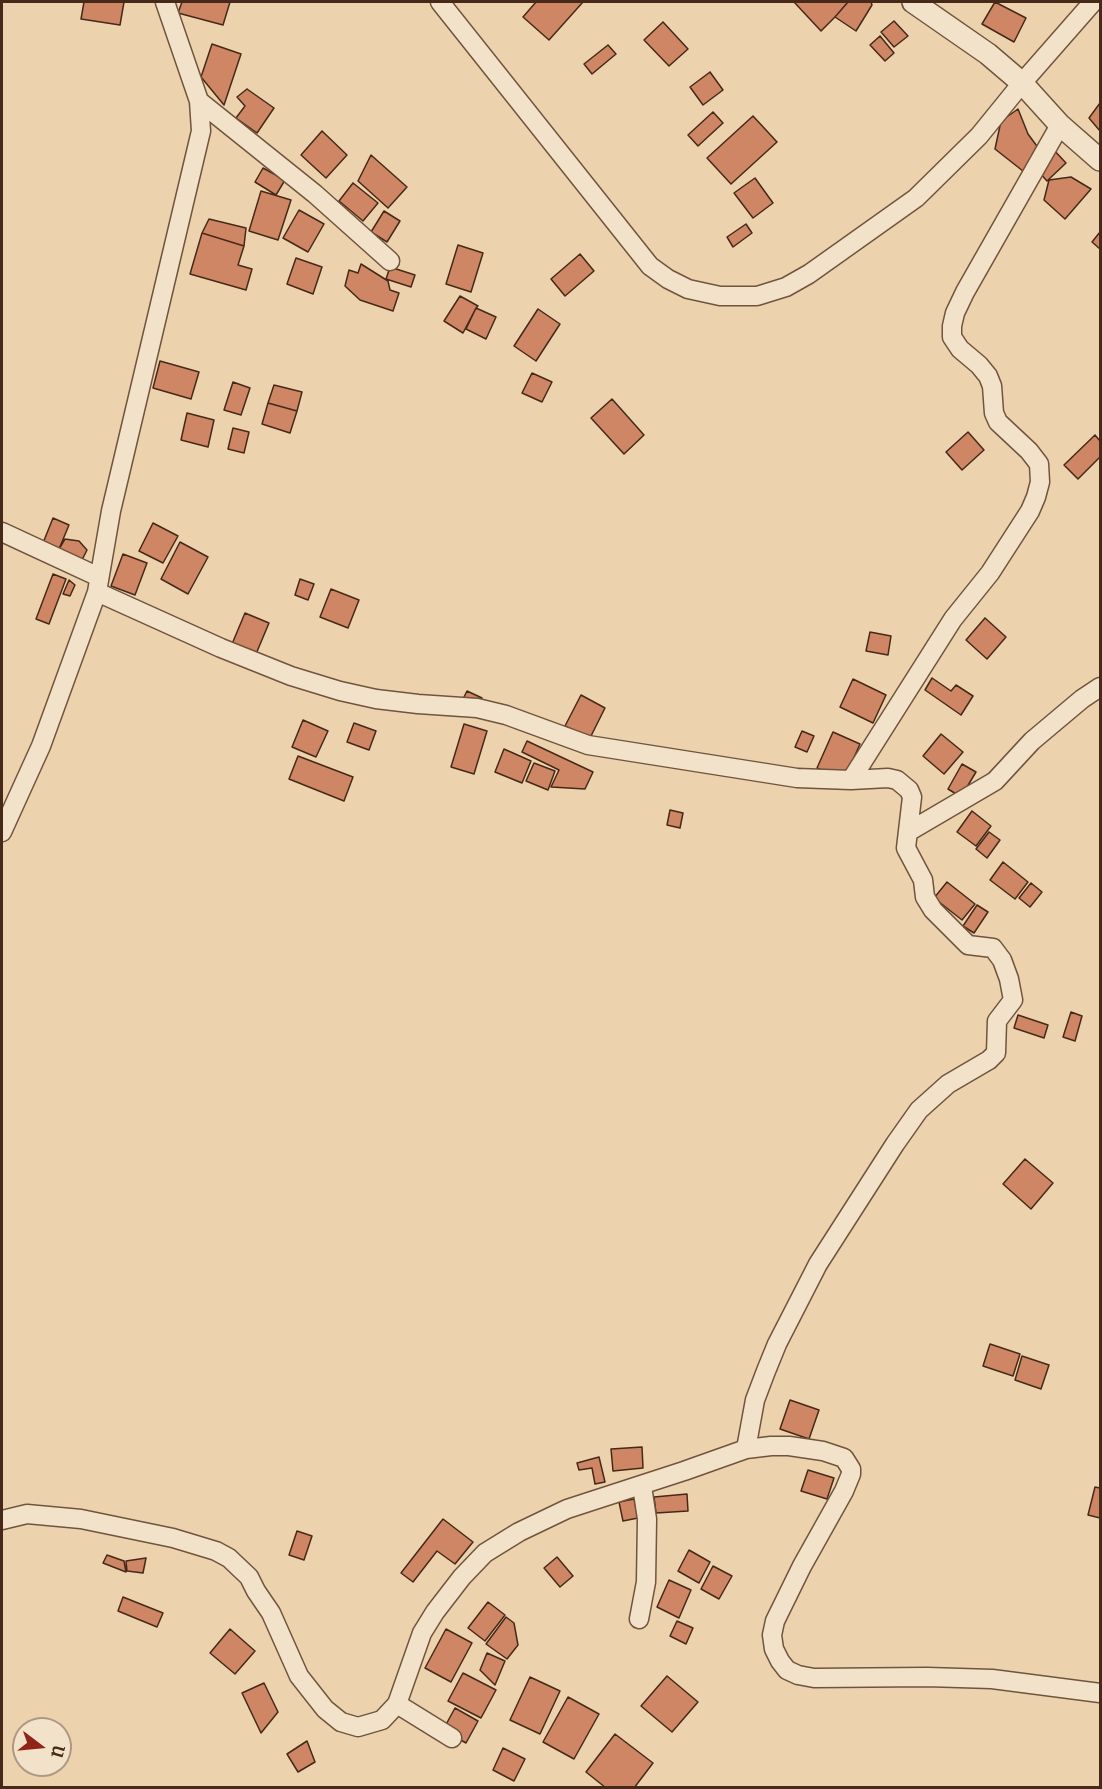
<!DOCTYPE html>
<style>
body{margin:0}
#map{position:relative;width:1102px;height:1789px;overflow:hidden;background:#ecd3ad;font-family:"IM FELL French Canon",serif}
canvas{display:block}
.frame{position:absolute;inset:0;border:3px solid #462918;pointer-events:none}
.north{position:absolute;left:12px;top:1717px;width:60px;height:60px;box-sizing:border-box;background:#f3e2ca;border:2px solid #ae9883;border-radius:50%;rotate:106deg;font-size:16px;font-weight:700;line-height:24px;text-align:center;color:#462918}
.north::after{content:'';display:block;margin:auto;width:21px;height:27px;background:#8f2418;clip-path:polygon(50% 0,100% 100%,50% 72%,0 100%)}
</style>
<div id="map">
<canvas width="1102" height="1789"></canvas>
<div class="frame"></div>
<div class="north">U</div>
</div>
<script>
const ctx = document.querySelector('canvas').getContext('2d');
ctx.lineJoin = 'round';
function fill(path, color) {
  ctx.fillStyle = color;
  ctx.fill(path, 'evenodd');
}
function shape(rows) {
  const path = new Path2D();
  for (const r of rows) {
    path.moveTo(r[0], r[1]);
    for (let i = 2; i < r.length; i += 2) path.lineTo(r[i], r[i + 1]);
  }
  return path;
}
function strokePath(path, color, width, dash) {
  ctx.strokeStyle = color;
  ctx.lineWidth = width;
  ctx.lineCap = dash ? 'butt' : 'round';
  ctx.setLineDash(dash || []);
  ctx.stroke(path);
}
const building = shape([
 [84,2,124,2,120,25,81,19,84,2],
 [182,2,230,2,223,25,178,13,182,2],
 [536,2,583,2,549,40,523,17,536,2],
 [794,2,848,2,835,17,821,31,794,2],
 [848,2,871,2,872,5,856,31,835,17,848,2],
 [995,2,1026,18,1014,42,982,24,995,2],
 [894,21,908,36,894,47,881,32,894,21],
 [663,22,688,49,669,66,644,40,663,22],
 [880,36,894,53,885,61,870,45,880,36],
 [212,44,241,54,224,105,201,77,212,44],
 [608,45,616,54,592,74,584,64,608,45],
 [710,72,723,90,703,105,690,87,710,72],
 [247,89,274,108,257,133,236,118,245,106,237,97,247,89],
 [1100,103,1100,131,1089,118,1100,103],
 [1018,109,1028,134,1042,153,1028,175,995,149,1001,121,1018,109],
 [713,112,723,123,698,146,688,135,713,112],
 [753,116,777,142,731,184,707,158,753,116],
 [322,131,347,155,326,178,301,155,322,131],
 [1052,148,1066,163,1047,181,1037,170,1052,148],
 [371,155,407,187,388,208,358,181,371,155],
 [263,168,285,180,276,195,255,182,263,168],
 [1071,177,1091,189,1065,219,1044,200,1049,180,1071,177],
 [755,178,773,203,753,218,734,193,755,178],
 [353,183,378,203,363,221,339,201,353,183],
 [261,191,291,200,278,240,249,231,261,191],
 [299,210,324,224,308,252,283,238,299,210],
 [384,211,400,221,387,242,371,232,384,211],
 [209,219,246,228,244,246,202,233,209,219],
 [746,224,752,233,733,247,727,237,746,224],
 [1100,232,1100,249,1092,242,1100,232],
 [202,233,244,246,238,265,252,269,246,290,190,274,202,233],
 [458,245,483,253,471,292,446,284,458,245],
 [580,254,594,271,565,296,551,279,580,254],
 [296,258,322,267,313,294,287,284,296,258],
 [361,264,388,281,390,290,399,293,393,311,360,300,345,286,349,270,358,273,361,264],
 [390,267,415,275,411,287,386,279,390,267],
 [460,296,478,306,476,308,463,333,444,321,460,296],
 [476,308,496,317,486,339,466,329,476,308],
 [538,309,560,324,536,361,514,346,538,309],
 [160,361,199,372,191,399,153,388,160,361],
 [532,373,552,382,542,402,522,393,532,373],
 [233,382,250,388,241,415,224,410,233,382],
 [274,385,302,392,297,411,268,403,274,385],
 [612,399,644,435,624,454,591,418,612,399],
 [268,403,297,411,290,433,262,424,268,403],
 [187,413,214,420,208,447,181,440,187,413],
 [233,428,249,432,244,453,228,449,233,428],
 [968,432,984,450,962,470,946,452,968,432],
 [1095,435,1100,441,1100,457,1078,479,1064,465,1095,435],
 [53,518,69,525,59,549,43,543,53,518],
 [153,523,178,536,163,563,139,551,153,523],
 [65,539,79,541,87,550,80,564,59,549,65,539],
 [180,542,208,557,188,594,161,579,180,542],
 [123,554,147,563,135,595,111,586,123,554],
 [53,574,66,579,49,624,36,619,53,574],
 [300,579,314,584,308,600,295,595,300,579],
 [69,580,75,585,70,596,63,594,69,580],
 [331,589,359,600,348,628,320,617,331,589],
 [245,613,269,623,256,654,232,644,245,613],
 [985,618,1006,637,987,659,966,640,985,618],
 [870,632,891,636,888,655,866,651,870,632],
 [932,678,951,691,956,685,973,696,961,715,925,690,932,678],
 [853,679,886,695,873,723,840,707,853,679],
 [467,691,482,698,476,710,461,703,467,691],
 [581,695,605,708,590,738,565,726,581,695],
 [303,720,328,731,316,757,292,747,303,720],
 [354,723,376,731,369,750,347,742,354,723],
 [464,724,487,731,474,774,451,767,464,724],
 [802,731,814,736,807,752,795,747,802,731],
 [833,732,860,744,844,780,817,768,833,732],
 [941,734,963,752,944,774,923,756,941,734],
 [527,741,593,772,585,789,551,787,559,770,522,752,527,741],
 [504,749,531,761,522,783,495,772,504,749],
 [298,756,353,777,344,801,289,779,298,756],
 [534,763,555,771,548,790,526,781,534,763],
 [962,764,976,772,961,797,948,789,962,764],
 [670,810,683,813,680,828,667,825,670,810],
 [972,811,991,826,976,846,957,832,972,811],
 [989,832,1000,840,987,858,976,849,989,832],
 [1003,862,1028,882,1015,899,990,880,1003,862],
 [947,882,975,904,962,920,934,898,947,882],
 [1031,883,1042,892,1030,907,1019,898,1031,883],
 [977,905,988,912,974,933,963,926,977,905],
 [1071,1012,1082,1016,1075,1041,1063,1037,1071,1012],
 [1018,1015,1048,1025,1044,1038,1014,1028,1018,1015],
 [1025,1159,1053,1183,1031,1209,1003,1184,1025,1159],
 [990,1344,1020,1354,1013,1376,983,1366,990,1344],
 [1022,1356,1049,1365,1041,1389,1015,1380,1022,1356],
 [790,1400,819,1410,809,1439,780,1429,790,1400],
 [642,1447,643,1468,613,1471,611,1449,642,1447],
 [599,1457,605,1482,595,1484,592,1468,579,1470,577,1463,599,1457],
 [808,1470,834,1478,827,1499,801,1491,808,1470],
 [1095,1487,1100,1488,1100,1518,1088,1515,1095,1487],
 [687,1494,688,1511,656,1513,654,1497,687,1494],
 [634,1499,638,1518,623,1521,619,1502,634,1499],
 [443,1519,473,1542,455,1564,437,1551,413,1582,401,1573,443,1519],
 [297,1531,312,1536,304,1560,289,1555,297,1531],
 [689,1550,710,1562,699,1583,678,1571,689,1550],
 [107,1555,124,1561,126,1572,103,1563,107,1555],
 [557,1557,573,1576,560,1587,544,1568,557,1557],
 [146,1558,143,1573,127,1571,126,1561,146,1558],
 [713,1566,732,1576,719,1599,701,1589,713,1566],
 [669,1580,691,1590,679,1618,657,1607,669,1580],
 [123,1597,163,1613,157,1627,118,1611,123,1597],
 [488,1602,505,1615,485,1641,468,1628,488,1602],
 [506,1617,514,1623,518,1645,507,1659,486,1644,506,1617],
 [677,1621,693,1628,686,1644,670,1636,677,1621],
 [230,1629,255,1651,235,1674,210,1653,230,1629],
 [446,1629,472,1643,451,1682,425,1668,446,1629],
 [487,1653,505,1661,495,1685,480,1670,487,1653],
 [463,1673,496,1690,481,1718,448,1701,463,1673],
 [667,1676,698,1702,672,1732,641,1706,667,1676],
 [530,1677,560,1691,540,1734,510,1720,530,1677],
 [264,1683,278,1712,261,1733,242,1693,264,1683],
 [568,1697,599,1714,574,1759,543,1742,568,1697],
 [455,1708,478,1721,466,1743,443,1730,455,1708],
 [615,1734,653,1763,634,1788,606,1788,586,1772,615,1734],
 [307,1741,315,1762,298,1772,287,1754,307,1741],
 [503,1748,525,1759,514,1781,493,1770,503,1748]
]);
fill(building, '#ce8665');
strokePath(building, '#462918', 1.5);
const minor = shape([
 [440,2,650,266,668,279,688,289,720,296,757,296,786,287,809,274,916,198,979,136,1022,83,1093,2],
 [199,101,315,194,390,261],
 [2,532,99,577],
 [97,592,221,648,291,676,340,691,376,699,418,704,477,708,506,715,588,745,797,778,851,780,888,778,897,780,909,790,912,797,906,848,923,880,925,897,933,910,968,945,993,948,1002,960,1009,979,1013,1000,997,1021,996,1053,989,1060,948,1084,919,1110,895,1144,818,1264,777,1344,766,1371,755,1400,746,1449],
 [851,780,953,619,990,573,1030,511,1036,497,1040,482,1039,464,1029,451,998,422,994,413,992,386,988,376,979,365,960,349,952,337,952,326,955,313,965,292,1060,125],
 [2,832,41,746,97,592,111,511,201,131,199,101,165,2],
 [908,832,995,781,1032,741,1082,699,1100,687],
 [2,1520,27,1514,81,1519,173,1538,216,1551,229,1558,249,1577,256,1591,271,1613,299,1676,325,1709,341,1722,358,1727,382,1720,397,1704,452,1738],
 [639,1619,646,1582,647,1519,642,1486],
 [397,1704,422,1633,435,1612,462,1577,485,1553,519,1532,567,1509,684,1471,746,1449,771,1446,789,1446,823,1451,844,1458,851,1469,851,1474,844,1491,802,1566,775,1621,772,1635,774,1649,780,1661,787,1670,798,1675,814,1678,927,1677,992,1679,1100,1693]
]);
const tertiary = shape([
 [913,2,988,54,1022,83,1060,125,1100,160]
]);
strokePath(minor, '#70543d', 21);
strokePath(tertiary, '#70543d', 24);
strokePath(minor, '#f3e2ca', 18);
strokePath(tertiary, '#f3e2ca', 21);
</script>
